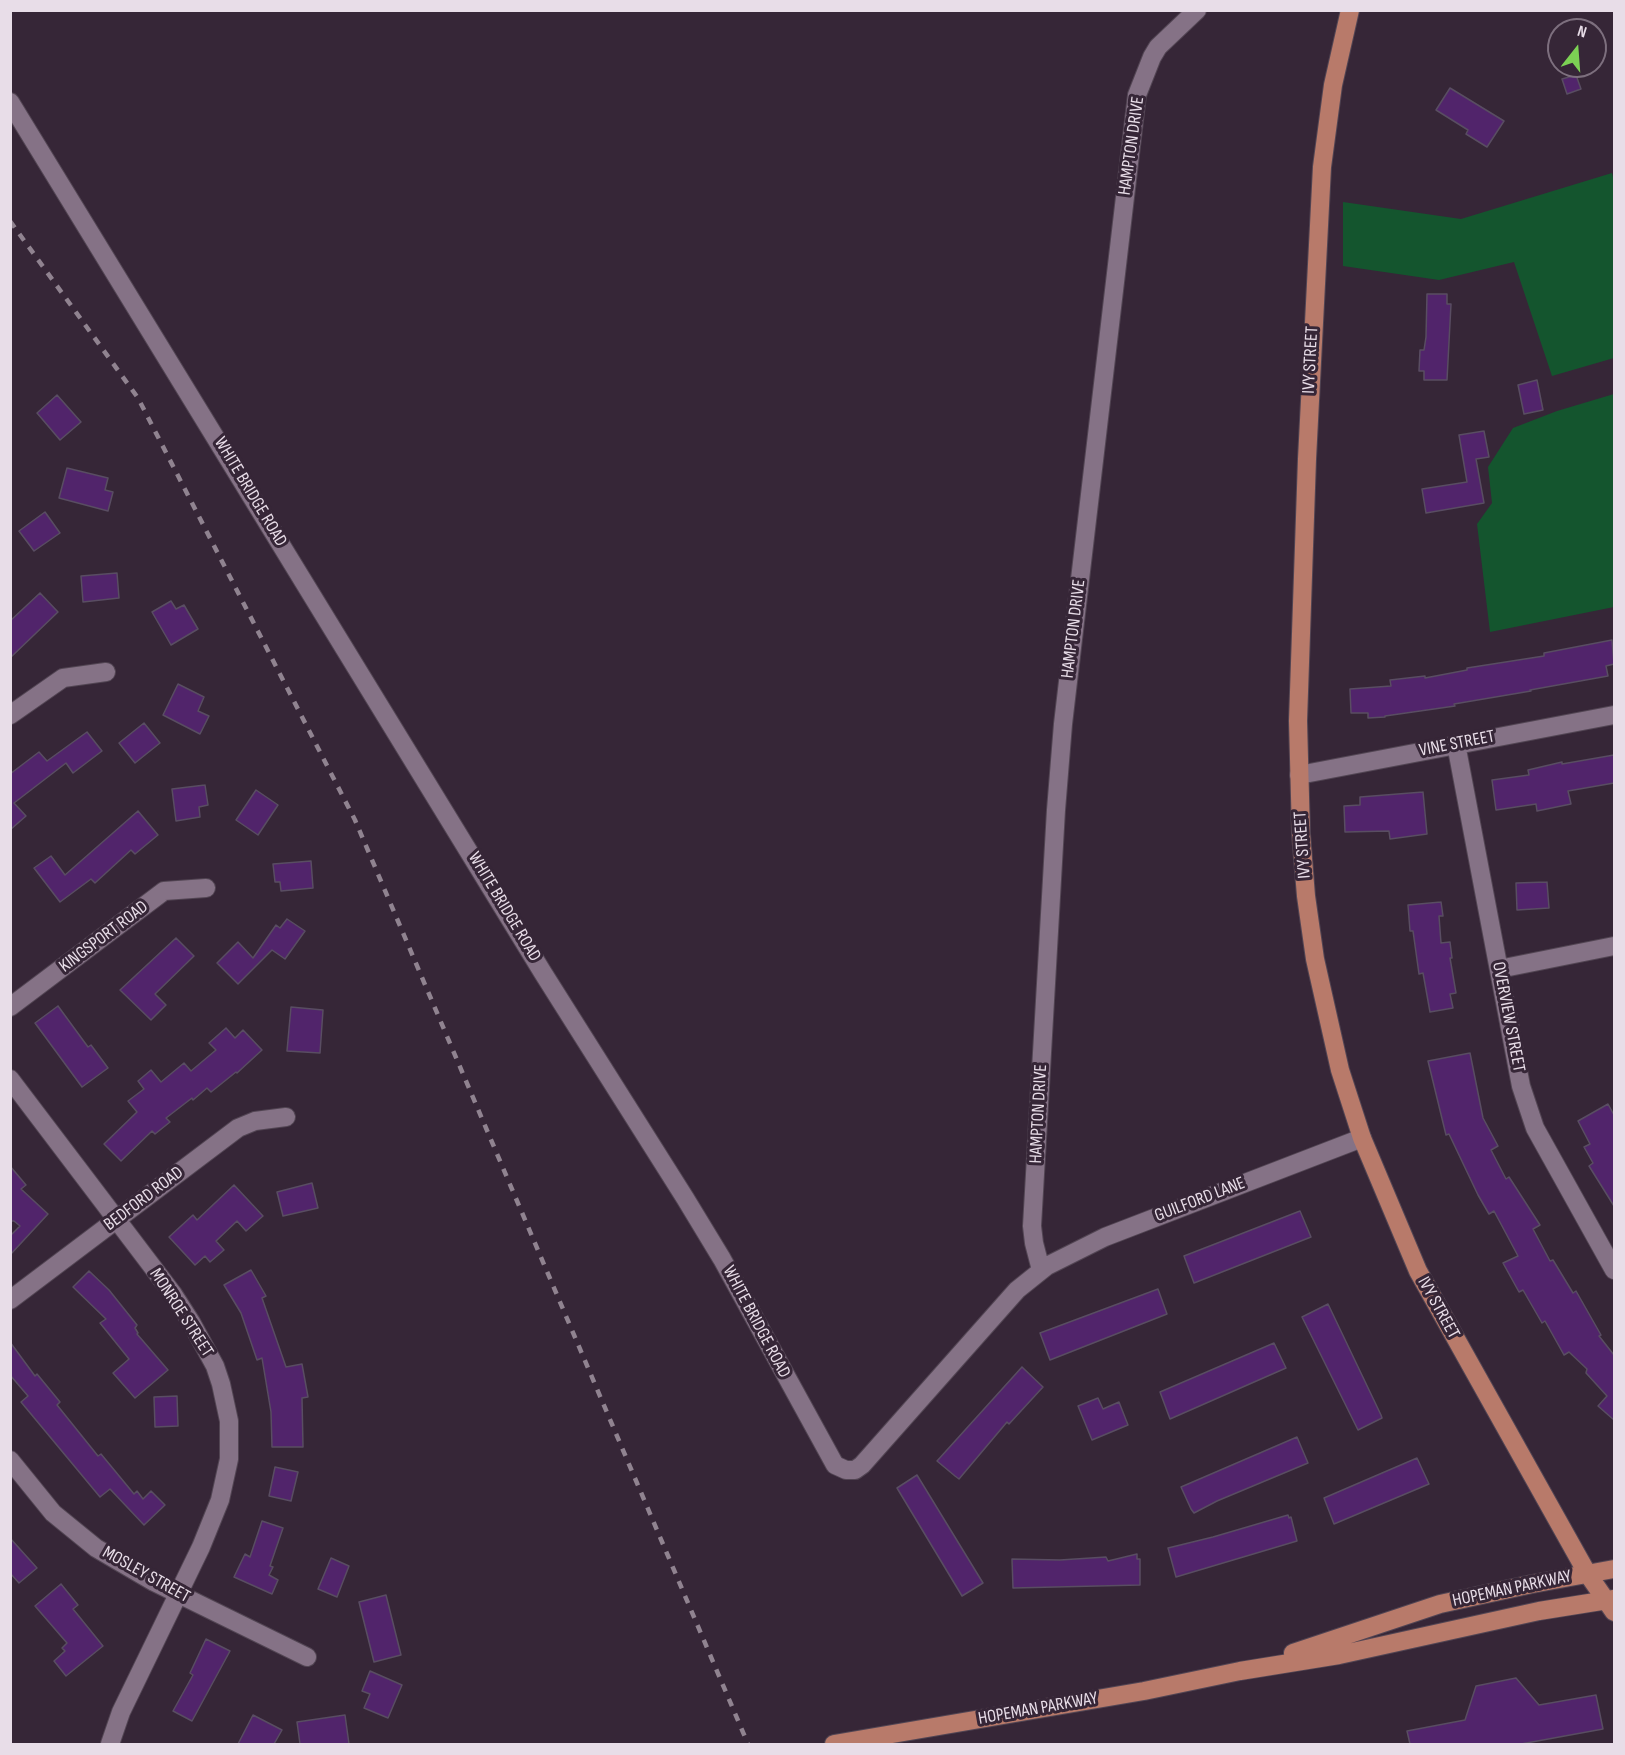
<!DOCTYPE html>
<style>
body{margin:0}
#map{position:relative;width:1625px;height:1755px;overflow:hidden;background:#362637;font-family:"Sofia Sans Condensed",sans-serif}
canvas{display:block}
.frame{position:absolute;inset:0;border:12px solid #e8dde8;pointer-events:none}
.north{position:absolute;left:1547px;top:18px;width:60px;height:60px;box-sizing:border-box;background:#362637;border:2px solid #7d6f7e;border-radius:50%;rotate:17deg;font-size:16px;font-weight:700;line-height:24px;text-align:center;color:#e8dde8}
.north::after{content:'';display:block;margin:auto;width:21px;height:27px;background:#7cd154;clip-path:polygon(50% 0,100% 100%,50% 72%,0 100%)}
</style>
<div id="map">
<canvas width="1625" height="1755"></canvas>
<div class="frame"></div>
<div class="north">N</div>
</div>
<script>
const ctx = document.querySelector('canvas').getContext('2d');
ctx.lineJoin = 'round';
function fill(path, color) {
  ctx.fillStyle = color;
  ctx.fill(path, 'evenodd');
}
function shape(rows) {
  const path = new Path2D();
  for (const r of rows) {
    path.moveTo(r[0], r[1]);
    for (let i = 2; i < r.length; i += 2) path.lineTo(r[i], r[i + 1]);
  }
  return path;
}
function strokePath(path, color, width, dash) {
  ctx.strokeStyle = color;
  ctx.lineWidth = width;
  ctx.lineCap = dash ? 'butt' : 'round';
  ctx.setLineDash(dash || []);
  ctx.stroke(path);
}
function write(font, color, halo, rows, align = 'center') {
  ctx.font = font + ' "Sofia Sans Condensed",sans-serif';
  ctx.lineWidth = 6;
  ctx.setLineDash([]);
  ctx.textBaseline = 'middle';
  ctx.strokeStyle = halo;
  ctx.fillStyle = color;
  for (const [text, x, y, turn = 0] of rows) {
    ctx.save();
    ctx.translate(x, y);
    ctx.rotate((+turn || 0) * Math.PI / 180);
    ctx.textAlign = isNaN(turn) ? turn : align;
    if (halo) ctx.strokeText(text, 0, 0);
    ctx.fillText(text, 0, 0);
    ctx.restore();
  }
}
fill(shape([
 [1612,173,1614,181,1614,358,1552,376,1514,262,1439,280,1343,266,1343,202,1461,219],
 [1614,394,1614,607,1490,632,1477,524,1492,503,1488,467,1513,428,1557,411]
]), '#14552e');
const building = shape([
 [1576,75,1581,89,1567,94,1562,79,1576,75],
 [1450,88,1504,121,1487,147,1466,134,1468,130,1436,110,1450,88],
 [1427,294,1447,294,1447,304,1451,304,1447,380,1424,380,1424,371,1419,371,1420,350,1424,350,1426,337,1427,294],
 [1537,380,1543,410,1524,414,1518,385,1537,380],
 [57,395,81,422,60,440,37,413,57,395],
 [1484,431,1489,457,1476,459,1484,503,1426,513,1422,489,1467,482,1459,435,1484,431],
 [67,468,108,478,105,490,113,492,108,511,59,498,67,468],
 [45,512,60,533,34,551,19,531,45,512],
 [117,573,119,598,83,602,81,576,117,573],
 [40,593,58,612,10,658,10,621,40,593],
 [171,601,176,609,184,605,198,629,171,645,152,612,171,601],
 [1612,640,1614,664,1606,666,1608,676,1530,690,1531,691,1454,704,1455,706,1385,716,1385,717,1368,718,1368,713,1351,713,1350,689,1391,686,1390,680,1425,676,1425,678,1467,670,1467,668,1544,656,1544,653,1612,640],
 [178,684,204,697,198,711,209,716,200,734,163,715,178,684],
 [144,723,160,743,135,763,119,743,144,723],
 [87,732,102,751,73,773,66,763,14,803,26,816,10,830,10,774,39,752,47,761,87,732],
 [1614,755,1614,783,1568,791,1571,804,1537,811,1536,804,1496,810,1492,780,1529,775,1528,770,1562,762,1562,764,1614,755],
 [205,785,208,805,199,807,200,817,176,821,172,789,205,785],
 [256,790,278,805,258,835,236,820,256,790],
 [1423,792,1427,834,1390,839,1389,831,1345,832,1344,806,1360,805,1360,797,1423,792],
 [138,811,158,835,135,854,131,850,95,883,91,879,60,902,34,868,51,856,65,875,138,811],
 [311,861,313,888,281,891,280,882,275,882,273,864,311,861],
 [1547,882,1549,908,1517,910,1516,883,1547,882],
 [1441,902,1443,916,1439,916,1441,943,1450,942,1452,958,1450,958,1456,993,1450,994,1453,1008,1430,1012,1423,973,1419,974,1413,931,1410,931,1408,905,1441,902],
 [287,919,305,931,285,959,272,950,238,984,217,963,238,942,253,958,276,925,280,928,287,919],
 [176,938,194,956,155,994,166,1005,151,1020,120,990,176,938],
 [58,1006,88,1047,91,1045,108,1068,82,1087,35,1023,58,1006],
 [291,1007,323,1010,320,1053,287,1051,291,1007],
 [226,1028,235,1038,243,1030,262,1050,237,1073,236,1072,211,1092,207,1088,193,1100,192,1098,166,1118,170,1122,155,1134,152,1131,121,1161,104,1144,137,1112,128,1101,144,1089,138,1081,151,1070,161,1082,184,1063,191,1071,216,1050,209,1043,226,1028],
 [1470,1053,1483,1118,1498,1146,1491,1150,1506,1179,1509,1177,1540,1225,1533,1229,1550,1261,1553,1260,1573,1293,1576,1291,1601,1335,1599,1336,1614,1355,1614,1420,1598,1406,1607,1396,1586,1373,1587,1369,1569,1352,1564,1355,1545,1321,1542,1323,1523,1290,1519,1292,1503,1263,1518,1256,1494,1211,1489,1214,1478,1195,1449,1134,1446,1135,1428,1061,1470,1053],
 [1608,1104,1614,1115,1614,1206,1589,1166,1593,1163,1584,1147,1590,1144,1578,1121,1608,1104],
 [10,1166,26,1185,21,1189,48,1214,10,1255,10,1236,20,1226,14,1221,10,1221,10,1166],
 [312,1183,318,1208,283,1216,277,1192,312,1183],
 [234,1185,263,1216,246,1231,237,1221,216,1241,224,1250,210,1262,205,1256,195,1265,169,1237,193,1215,197,1220,234,1185],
 [1300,1211,1311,1237,1194,1283,1184,1256,1300,1211],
 [251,1270,266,1296,262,1298,286,1367,302,1364,308,1397,302,1398,303,1447,272,1447,271,1412,262,1358,257,1360,241,1313,224,1285,251,1270],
 [89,1271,109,1290,137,1325,135,1328,138,1333,137,1334,168,1370,135,1398,113,1373,129,1359,100,1323,106,1319,73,1287,89,1271],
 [1158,1289,1167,1314,1050,1360,1040,1333,1158,1289],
 [1328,1304,1381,1415,1382,1418,1358,1430,1302,1317,1328,1304],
 [10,1342,35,1376,37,1374,60,1402,57,1405,98,1456,101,1454,134,1494,137,1491,143,1499,151,1491,165,1505,144,1525,110,1489,100,1497,21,1402,28,1396,10,1375,10,1342],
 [1274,1343,1286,1368,1170,1419,1160,1392,1274,1343],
 [1022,1367,1043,1387,1009,1424,1007,1422,959,1479,955,1476,937,1461,1022,1367],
 [177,1396,178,1426,155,1427,154,1397,177,1396],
 [1098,1398,1103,1409,1119,1402,1128,1425,1092,1440,1078,1406,1098,1398],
 [1297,1437,1308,1463,1217,1501,1194,1513,1191,1509,1181,1487,1297,1437],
 [1417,1458,1429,1484,1334,1524,1324,1498,1417,1458],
 [275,1467,298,1472,291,1501,269,1496,275,1467],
 [917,1475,983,1583,962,1596,897,1488,917,1475],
 [1288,1515,1289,1518,1291,1517,1297,1541,1176,1577,1168,1548,1213,1537,1288,1515],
 [262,1521,283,1528,270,1566,273,1567,269,1575,278,1580,272,1594,234,1577,245,1554,250,1557,262,1521],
 [10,1538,37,1568,19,1583,10,1573,10,1538],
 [1137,1554,1137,1559,1140,1559,1140,1585,1013,1588,1012,1559,1060,1560,1106,1557,1108,1561,1137,1554],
 [331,1558,349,1566,337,1597,318,1589,331,1558],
 [61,1584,78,1605,73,1609,103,1646,66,1676,54,1661,65,1651,62,1648,67,1643,35,1606,61,1584],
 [386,1595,401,1655,374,1662,359,1602,386,1595],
 [206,1639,230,1651,192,1721,173,1711,193,1675,190,1673,206,1639],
 [370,1671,402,1685,388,1718,364,1708,370,1694,362,1691,370,1671],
 [1516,1678,1539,1705,1596,1695,1603,1729,1521,1744,1410,1744,1407,1731,1465,1720,1476,1686,1516,1678],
 [253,1715,282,1730,274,1744,238,1744,253,1715],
 [345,1715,349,1744,300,1744,297,1722,345,1715]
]);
fill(building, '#51246b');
strokePath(building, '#594d62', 1.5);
const minor = shape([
 [10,102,543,973,685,1198,722,1259,835,1465,846,1470,855,1470,862,1465,1017,1290,1047,1266,1105,1237,1362,1138],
 [10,715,63,678,106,672],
 [1456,744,1521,1086,1535,1128,1614,1270],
 [1299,775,1614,715],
 [1499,969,1614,946],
 [10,1007,164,891,206,888],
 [10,1079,173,1294,191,1322,215,1366,221,1384,229,1421,229,1459,220,1500,201,1547,121,1712,110,1744],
 [1041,1270,1034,1243,1032,1226,1056,810,1063,724,1137,95,1152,57,1158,47,1197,10],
 [10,1300,238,1128,255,1121,286,1117],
 [10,1460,53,1513,96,1548,154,1582,307,1657]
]);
const major = shape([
 [1350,10,1333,85,1322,167,1307,459,1298,721,1301,834,1306,896,1315,959,1340,1070,1362,1138,1418,1271,1587,1573,1614,1612],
 [1293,1653,1440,1604,1532,1584,1614,1569],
 [834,1744,1144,1691,1240,1671,1339,1655,1539,1611,1614,1599]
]);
strokePath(minor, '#524553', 20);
strokePath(major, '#524553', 20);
strokePath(minor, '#857286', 18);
strokePath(major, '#b87a6a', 18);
strokePath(shape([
 [10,221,138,398,355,820,748,1744]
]), '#908390', 4.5, [8, 8]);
write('18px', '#e8dde8', '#362637', [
 ["HAMPTON DRIVE",1132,146,-82],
 ["IVY STREET",1311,360,-87],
 ["WHITE BRIDGE ROAD",250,492,59],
 ["HAMPTON DRIVE",1074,629,-83],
 ["VINE STREET",1457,744,-11],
 ["IVY STREET",1303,845,-94],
 ["WHITE BRIDGE ROAD",504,907,59],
 ["KINGSPORT ROAD",104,937,-37],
 ["OVERVIEW STREET",1508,1017,79],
 ["HAMPTON DRIVE",1039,1114,-87],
 ["BEDFORD ROAD",144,1199,-37],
 ["GUILFORD LANE",1200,1200,-21],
 ["IVY STREET",1438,1308,61],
 ["MONROE STREET",181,1313,57],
 ["WHITE BRIDGE ROAD",756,1322,62],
 ["MOSLEY STREET",146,1575,29],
 ["HOPEMAN PARKWAY",1512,1589,-12],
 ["HOPEMAN PARKWAY",1038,1709,-10]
]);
</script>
